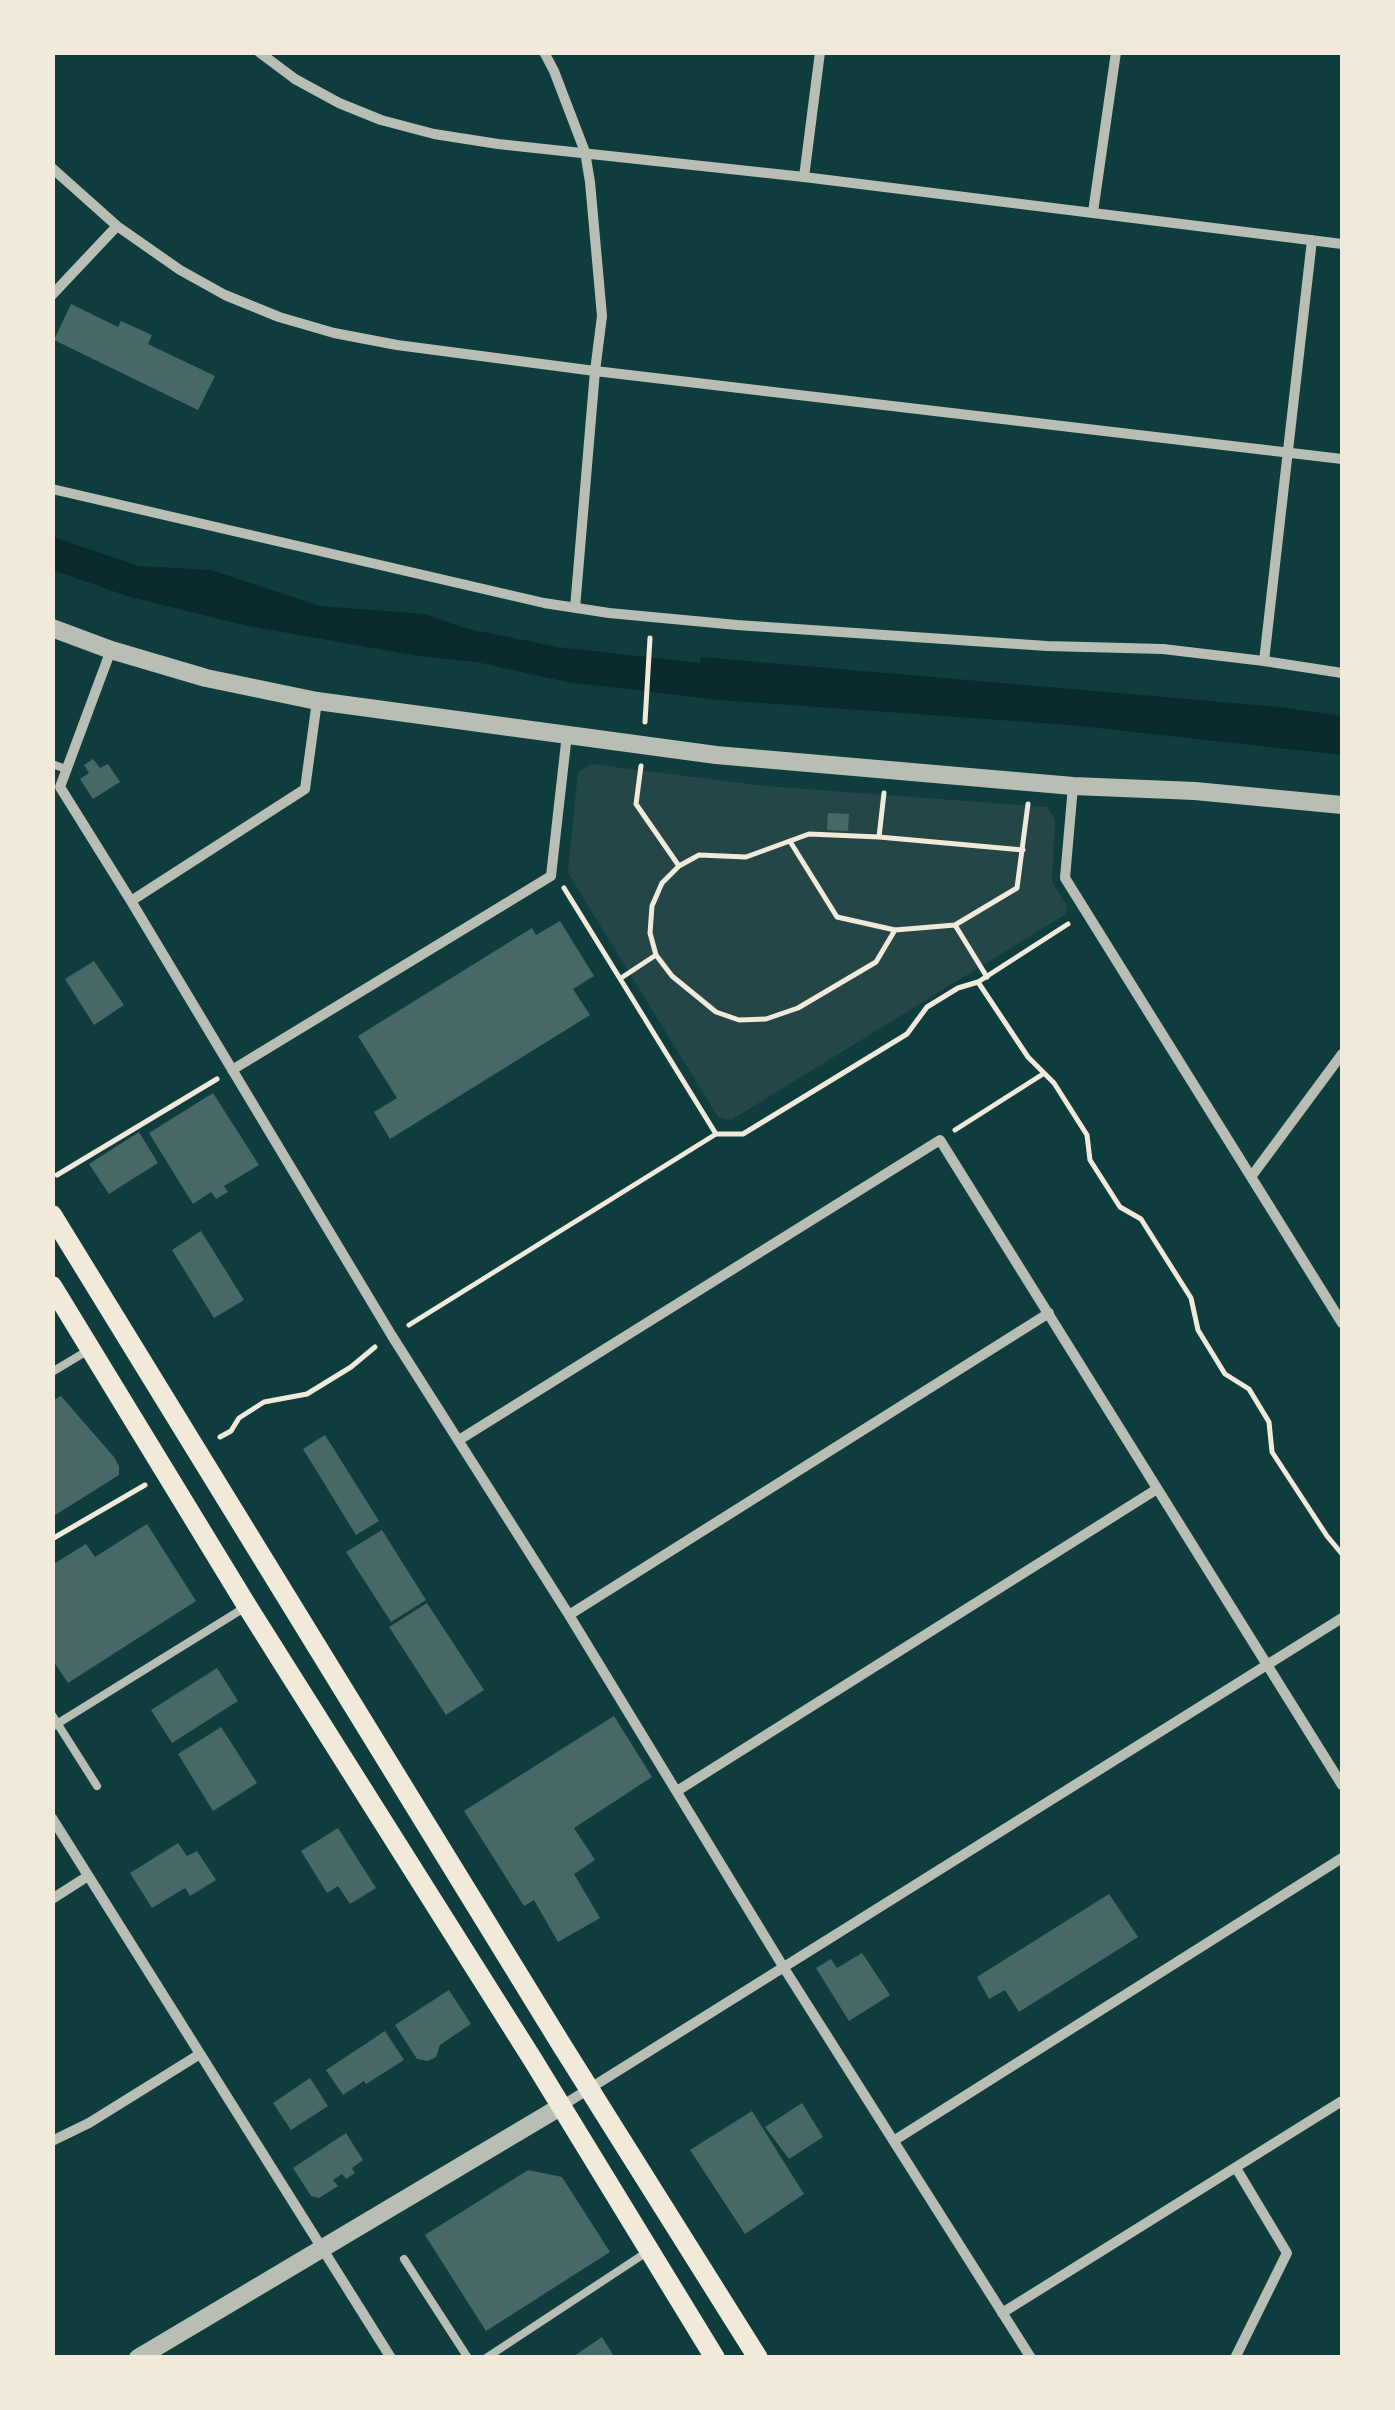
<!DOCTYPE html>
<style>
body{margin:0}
#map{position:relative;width:1395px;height:2410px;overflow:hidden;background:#0f3d3e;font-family:Quicksand,sans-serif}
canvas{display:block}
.frame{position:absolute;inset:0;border:55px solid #f1e9da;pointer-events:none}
</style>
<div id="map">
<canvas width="1395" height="2410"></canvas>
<div class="frame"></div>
</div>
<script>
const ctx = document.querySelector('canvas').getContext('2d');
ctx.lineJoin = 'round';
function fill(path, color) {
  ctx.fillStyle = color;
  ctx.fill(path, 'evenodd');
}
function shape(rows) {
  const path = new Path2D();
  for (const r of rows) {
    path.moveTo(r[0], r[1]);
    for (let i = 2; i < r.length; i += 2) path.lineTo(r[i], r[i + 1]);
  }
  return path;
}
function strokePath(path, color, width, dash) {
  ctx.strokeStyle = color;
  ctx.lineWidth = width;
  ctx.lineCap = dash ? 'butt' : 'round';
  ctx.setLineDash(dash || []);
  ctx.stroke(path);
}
fill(shape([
 [591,764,765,786,1047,807,1055,820,1052,882,1067,906,1066,914,731,1120,718,1117,568,873,578,772]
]), '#244646');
fill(shape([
 [53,537,139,566,211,570,320,606,425,614,464,628,558,647,700,663,701,657,1280,707,1342,716,1342,755,1070,725,720,700,567,682,476,662,418,656,248,626,130,597,53,570]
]), '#0a2a2b');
fill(shape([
 [71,304,118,327,121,321,152,335,148,344,215,376,198,410,54,340],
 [93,759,100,768,108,764,120,782,93,799,80,779,89,773,84,765],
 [828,813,849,814,848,831,827,830],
 [560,921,594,976,573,989,590,1015,390,1139,374,1112,397,1098,358,1036,532,928,536,935],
 [94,961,124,1005,94,1025,65,979],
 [213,1093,259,1165,224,1186,228,1192,216,1199,211,1192,193,1204,149,1133],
 [139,1132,158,1163,109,1194,89,1164],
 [201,1231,244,1300,214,1318,172,1250],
 [61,1396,114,1457,119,1466,119,1475,52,1517,52,1401],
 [325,1435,379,1521,356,1535,303,1449],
 [147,1524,196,1601,68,1683,52,1659,52,1565,86,1544,95,1557],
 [382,1530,426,1600,391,1622,346,1552],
 [427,1603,484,1690,446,1715,389,1627],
 [217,1668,238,1701,172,1743,151,1710],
 [614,1716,652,1777,574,1828,595,1860,574,1874,600,1918,558,1942,534,1900,524,1906,464,1811],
 [221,1727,257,1783,213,1811,178,1754],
 [338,1828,376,1888,350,1904,338,1886,327,1893,301,1851],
 [178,1843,187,1856,197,1851,216,1880,190,1896,185,1888,152,1908,130,1873],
 [1109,1894,1138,1937,1019,2012,1005,1990,989,1999,977,1977],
 [862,1953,890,1995,849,2021,816,1968,831,1959,837,1968],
 [449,1990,471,2024,440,2045,436,2057,428,2061,417,2059,395,2025],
 [385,2031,404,2060,366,2084,364,2081,343,2095,326,2070],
 [310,2078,328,2106,291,2130,273,2103],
 [802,2103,823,2137,789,2159,765,2127],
 [752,2111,804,2194,745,2234,690,2150],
 [346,2133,363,2160,352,2168,355,2173,346,2179,342,2174,333,2180,338,2186,319,2198,311,2196,293,2168],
 [528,2170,562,2177,610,2252,486,2331,425,2235],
 [602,2337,615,2358,571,2358]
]), '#486865');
strokePath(shape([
 [645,722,650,638],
 [641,766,636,804,679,866],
 [879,837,884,793],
 [791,843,837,917,895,930,955,925,987,977],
 [564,888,716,1134],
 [955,925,1017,888,1028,804],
 [895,930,876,962,798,1008,766,1019,739,1020,716,1012,672,976,656,955,650,933,652,906,662,883,679,866,699,855,746,857,809,834,879,837,1023,850],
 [621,978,656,955],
 [978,982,1028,1057,1054,1083,1087,1135,1090,1160,1120,1207,1141,1219,1191,1298,1198,1330,1225,1374,1249,1389,1269,1422,1272,1452,1327,1536,1342,1554],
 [955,1130,1043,1074],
 [57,1175,217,1079],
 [409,1325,716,1134,743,1134,907,1034,927,1007,958,988,978,982,1068,924],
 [220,1437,231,1431,239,1418,264,1402,307,1394,351,1367,375,1347],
 [52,1539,145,1485]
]), '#f1e9da', 5);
strokePath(shape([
 [52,764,66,769],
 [52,1372,87,1351],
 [52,1715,97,1786],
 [52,1727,244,1608],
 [404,2259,468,2358],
 [486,2358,650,2250]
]), '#b8beb3', 8);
strokePath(shape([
 [259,52,295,79,339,103,381,120,434,134,498,144,804,177,1342,244],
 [544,52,554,71,585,152,590,182,602,316,595,371,575,608],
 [52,168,117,226,180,270,225,295,279,317,334,333,397,345,595,371,1342,459],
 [804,177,820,52],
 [1093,212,1116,52],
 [52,295,117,226],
 [52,489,544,603,609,613,737,625,1047,646,1163,649,1264,661,1342,673],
 [111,650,60,787,131,901,392,1336,569,1615,784,1968,1031,2358],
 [1264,661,1312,240],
 [1073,786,1065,878,1342,1323],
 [131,901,305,789,317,701],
 [232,1070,551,876,567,734],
 [1251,1177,1342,1054],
 [459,1440,940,1140,1342,1785],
 [569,1615,1049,1313],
 [677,1791,1157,1489],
 [52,1818,391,2358],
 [52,1899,88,1876],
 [560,2107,1342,1618],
 [895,2140,1342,1858],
 [52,2141,89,2123,200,2054],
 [1002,2313,1342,2101],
 [1235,2358,1287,2253,1236,2168]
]), '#b8beb3', 10);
strokePath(shape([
 [52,628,111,650,206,678,317,701,716,755,1073,786,1195,791,1342,805],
 [138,2358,560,2107]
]), '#b8beb3', 18);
strokePath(shape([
 [52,1215,561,2044,758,2358],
 [52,1286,247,1606,533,2060,715,2358]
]), '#f1e9da', 20);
</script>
